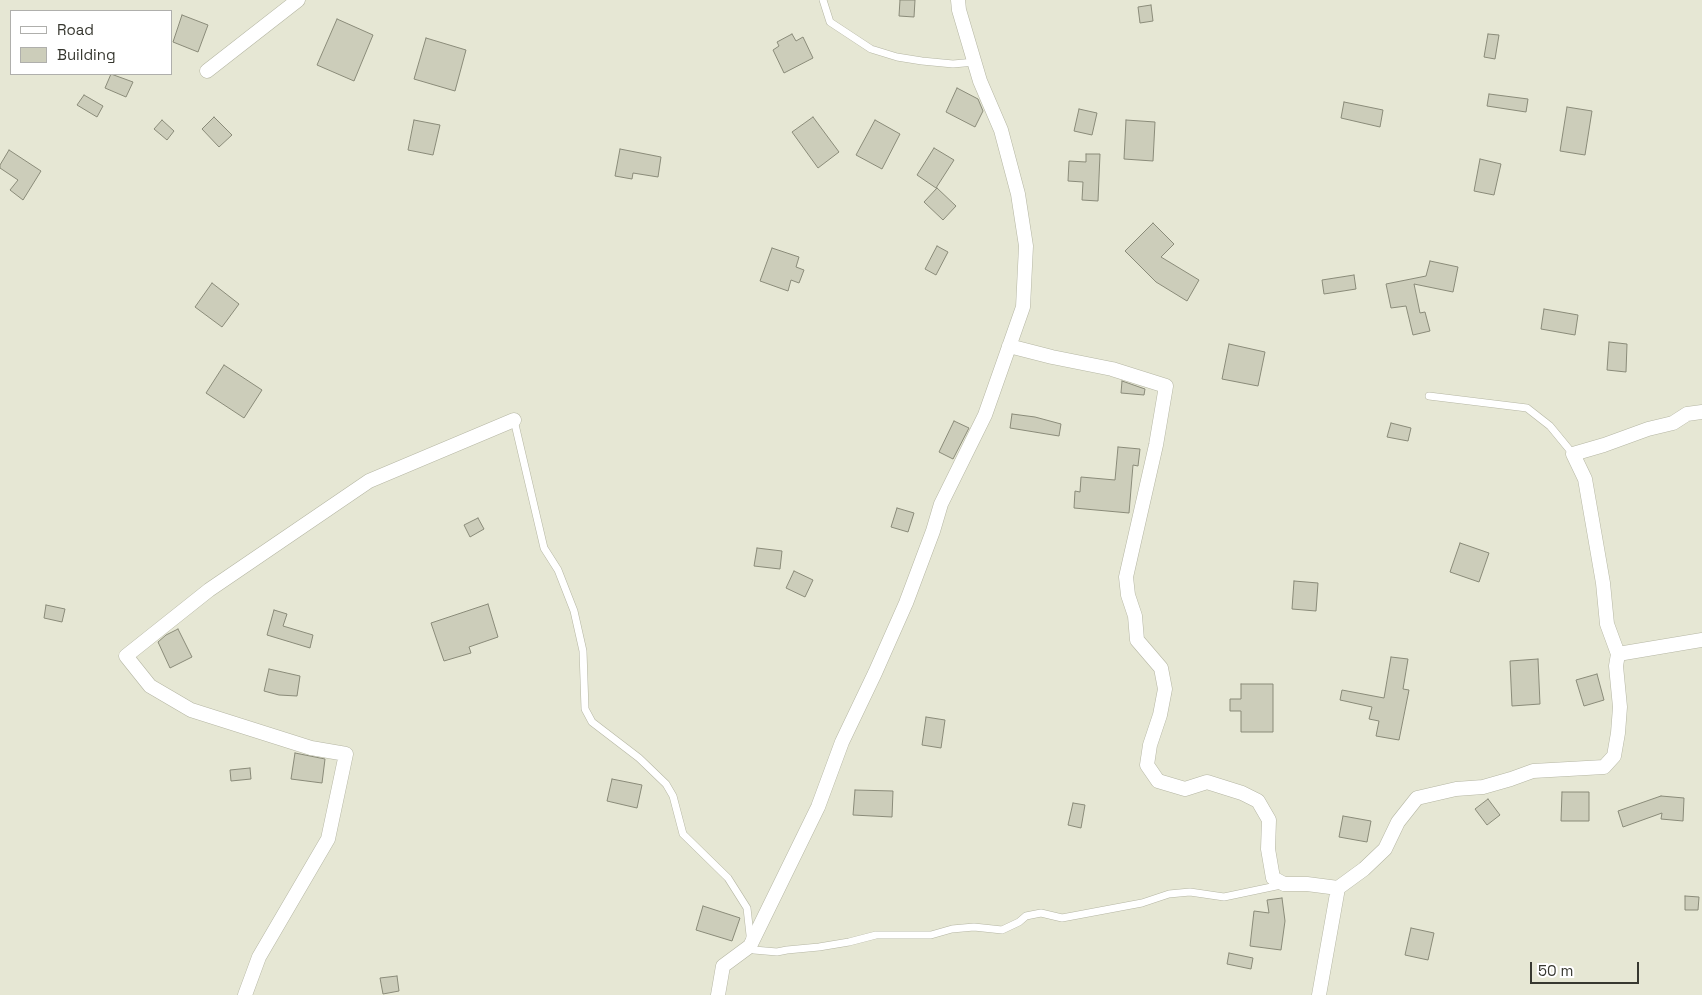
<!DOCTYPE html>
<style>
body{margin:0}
#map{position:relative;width:1702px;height:995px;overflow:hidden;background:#e6e7d4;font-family:"Space Grotesk",sans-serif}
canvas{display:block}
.legend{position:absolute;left:10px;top:10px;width:162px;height:65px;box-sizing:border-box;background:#fff;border:1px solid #afafac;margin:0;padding:6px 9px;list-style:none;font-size:15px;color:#373830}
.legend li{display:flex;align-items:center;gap:10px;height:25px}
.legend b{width:25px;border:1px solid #afafac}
.scale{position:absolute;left:1530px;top:962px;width:109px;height:22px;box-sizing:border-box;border:2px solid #373830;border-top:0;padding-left:6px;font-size:15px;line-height:18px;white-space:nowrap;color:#373830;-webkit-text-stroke:4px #fff;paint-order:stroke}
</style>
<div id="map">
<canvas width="1702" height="995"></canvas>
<ul class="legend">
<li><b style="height:6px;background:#fff"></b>Road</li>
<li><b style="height:14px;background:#cccdba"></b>Building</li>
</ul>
<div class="scale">50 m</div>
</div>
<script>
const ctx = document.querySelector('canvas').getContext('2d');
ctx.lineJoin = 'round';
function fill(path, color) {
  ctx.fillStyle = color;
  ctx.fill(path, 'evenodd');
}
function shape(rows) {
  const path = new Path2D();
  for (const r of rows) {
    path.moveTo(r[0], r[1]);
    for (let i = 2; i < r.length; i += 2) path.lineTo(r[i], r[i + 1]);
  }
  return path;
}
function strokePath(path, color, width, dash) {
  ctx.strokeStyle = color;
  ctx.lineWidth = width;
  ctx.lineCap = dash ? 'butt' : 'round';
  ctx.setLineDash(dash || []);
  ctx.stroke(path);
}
const building = shape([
 [900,0,915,0,914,17,899,16,900,0],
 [1151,5,1153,21,1140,23,1138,7,1151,5],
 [182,15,208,25,198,52,173,42,182,15],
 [337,19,373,35,354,81,317,65,337,19],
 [792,34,796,41,803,37,813,58,784,73,773,50,779,46,777,42,792,34],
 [1488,34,1499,35,1495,59,1484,57,1488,34],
 [426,38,466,50,455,91,414,79,426,38],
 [111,74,133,82,126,97,105,88,111,74],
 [957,88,978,99,983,111,975,127,946,112,957,88],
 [1489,94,1528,99,1526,112,1487,106,1489,94],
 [84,95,103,106,97,117,77,105,84,95],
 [1344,102,1383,110,1380,127,1341,118,1344,102],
 [1567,107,1592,111,1585,155,1560,151,1567,107],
 [1079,109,1097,113,1092,135,1074,131,1079,109],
 [214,117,232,135,219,147,202,129,214,117],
 [813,117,839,152,818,168,792,132,813,117],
 [162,120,174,131,167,140,154,129,162,120],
 [414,120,440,125,433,155,408,150,414,120],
 [875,120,900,134,882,169,856,155,875,120],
 [1126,120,1155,122,1153,161,1124,159,1126,120],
 [934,148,954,160,936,188,917,175,934,148],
 [620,149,661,157,658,177,633,173,632,179,615,176,620,149],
 [9,150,41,171,23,200,10,190,18,180,0,168,0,165,9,150],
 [1086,154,1100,154,1098,201,1082,200,1083,182,1068,181,1069,161,1086,162,1086,154],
 [1480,159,1501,164,1494,195,1474,191,1480,159],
 [937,188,956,206,943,220,924,202,937,188],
 [1153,223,1174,244,1161,257,1199,280,1187,301,1156,282,1125,251,1153,223],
 [937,246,948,252,936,275,925,269,937,246],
 [772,248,799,257,796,267,804,270,799,283,791,280,788,291,760,281,772,248],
 [1430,261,1458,267,1453,292,1414,284,1420,313,1425,312,1430,331,1413,335,1406,306,1391,308,1386,284,1426,276,1430,261],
 [1354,275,1356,289,1324,294,1322,280,1354,275],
 [212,283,239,304,222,327,195,307,212,283],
 [1544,309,1578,315,1575,335,1541,329,1544,309],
 [1609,342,1627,344,1626,372,1607,370,1609,342],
 [1229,344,1265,352,1258,386,1222,379,1229,344],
 [224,365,262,390,244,418,206,393,224,365],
 [1122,381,1145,389,1144,395,1121,393,1122,381],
 [1012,414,1035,417,1061,424,1059,436,1010,428,1012,414],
 [954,421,969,428,953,459,939,452,954,421],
 [1391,423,1411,428,1408,441,1387,437,1391,423],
 [1118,447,1140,449,1138,466,1133,465,1129,513,1074,508,1075,491,1080,492,1081,477,1115,480,1118,447],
 [897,508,914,513,908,532,891,527,897,508],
 [478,518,484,529,470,537,464,525,478,518],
 [1460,543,1489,553,1479,582,1450,572,1460,543],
 [757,548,782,551,780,569,754,566,757,548],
 [794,571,813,580,805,597,786,588,794,571],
 [1294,581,1318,583,1316,611,1292,609,1294,581],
 [488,604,498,637,469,647,471,653,444,661,431,623,488,604],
 [46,605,65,609,62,622,44,618,46,605],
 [274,610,287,614,283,626,313,635,310,648,267,635,274,610],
 [178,629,192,657,170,668,158,642,166,635,178,629],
 [1391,657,1408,659,1403,689,1409,690,1399,740,1376,736,1379,721,1369,719,1372,707,1340,700,1342,690,1384,698,1391,657],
 [1538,659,1540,704,1512,706,1510,661,1538,659],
 [269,669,300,676,297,696,279,695,264,691,269,669],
 [1597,674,1604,700,1584,706,1576,680,1597,674],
 [1241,684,1273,684,1273,732,1241,732,1241,711,1230,711,1230,699,1241,699,1241,684],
 [926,717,945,720,941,748,922,745,926,717],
 [295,753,325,759,322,783,291,779,295,753],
 [250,768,251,779,231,781,230,770,250,768],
 [612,779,642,785,637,808,607,801,612,779],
 [855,790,893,791,892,817,853,815,855,790],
 [1562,792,1589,792,1589,821,1561,821,1562,792],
 [1661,796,1684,798,1683,821,1661,819,1662,813,1623,827,1618,811,1661,796],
 [1488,799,1500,815,1487,825,1475,809,1488,799],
 [1073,803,1085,805,1081,828,1068,825,1073,803],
 [1343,816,1371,821,1367,842,1339,837,1343,816],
 [1685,896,1699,897,1698,910,1685,910,1685,896],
 [1282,898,1285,921,1281,950,1250,946,1254,911,1269,913,1267,900,1282,898],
 [703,906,740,918,732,941,696,930,703,906],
 [1411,928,1434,933,1428,960,1405,955,1411,928],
 [1229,953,1253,958,1251,969,1227,964,1229,953],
 [397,976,399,991,383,994,380,978,397,976]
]);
fill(building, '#cccdba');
strokePath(building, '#8a8b79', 1);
const lane = shape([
 [823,0,830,22,871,49,897,57,922,61,953,64,975,62],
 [1429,396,1527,408,1550,426,1573,454],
 [514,420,544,548,558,570,574,611,583,651,585,709,592,722,639,758,666,784,673,796,683,834,728,878,747,908,750,935,750,946,754,950,777,952,787,950,819,947,849,942,876,935,931,935,952,929,974,927,1002,930,1019,922,1026,916,1041,913,1062,918,1142,903,1169,894,1190,892,1224,897,1281,885]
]);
const street = shape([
 [207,71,298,0],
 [1009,346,1052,357,1112,369,1166,386,1156,445,1126,577,1128,595,1135,616,1137,640,1161,668,1165,689,1160,715,1150,745,1147,765,1158,781,1185,789,1207,782,1242,793,1258,801,1269,820,1268,849,1273,878,1284,884,1307,884,1338,888,1364,869,1385,849,1398,822,1417,798,1456,789,1483,787,1511,779,1533,771,1604,767,1614,756,1618,733,1620,707,1616,666,1618,654,1702,640],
 [1618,654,1607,624,1603,583,1585,479,1573,454,1604,445,1648,429,1673,423,1687,414,1702,412],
 [245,995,259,957,328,839,346,754,311,748,191,710,150,686,126,656,209,590,369,481,514,420],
 [718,995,723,966,750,946,818,807,842,742,875,673,906,603,933,531,941,504,985,415,1023,307,1026,246,1018,194,1001,130,980,81,959,10,958,0],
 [1319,995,1338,888]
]);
strokePath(lane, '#b5b6a3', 8);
strokePath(street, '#b5b6a3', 15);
strokePath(lane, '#fff', 7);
strokePath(street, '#fff', 14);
</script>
